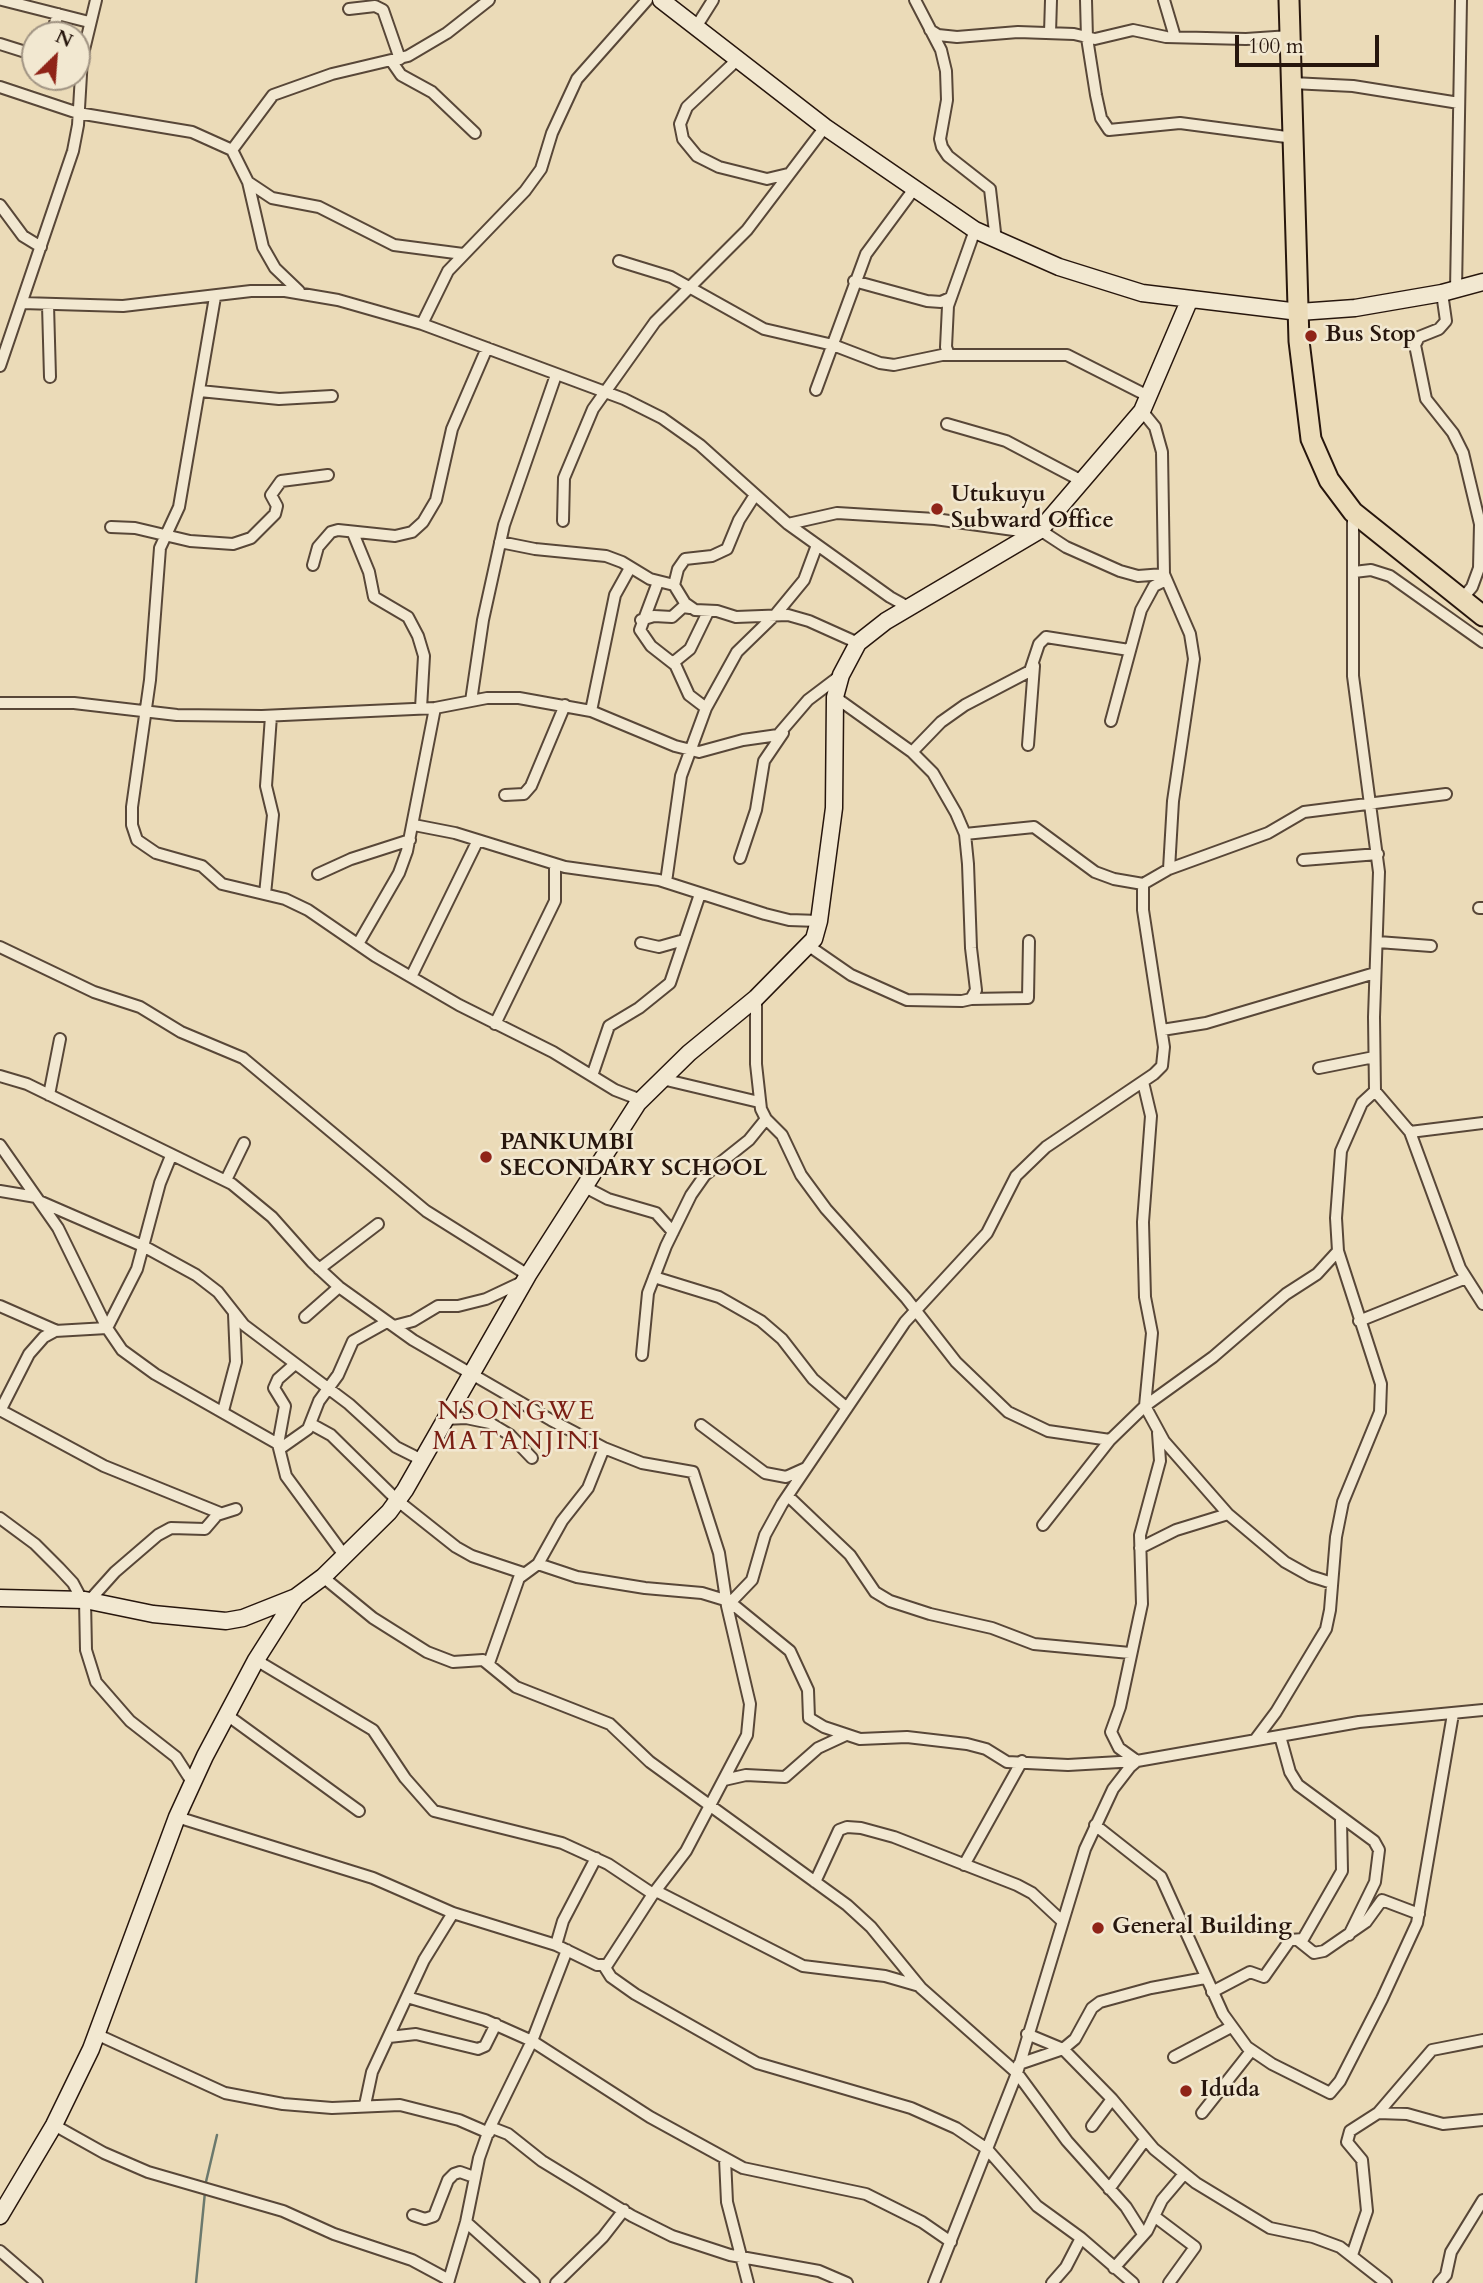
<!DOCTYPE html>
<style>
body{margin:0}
#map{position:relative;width:1483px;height:2283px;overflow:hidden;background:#ebdbb8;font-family:Cardo,serif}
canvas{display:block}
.north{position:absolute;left:21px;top:21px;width:70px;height:70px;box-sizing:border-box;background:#f2e8d1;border:2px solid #a19483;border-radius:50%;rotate:25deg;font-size:19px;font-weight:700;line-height:28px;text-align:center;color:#27160d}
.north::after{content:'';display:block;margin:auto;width:24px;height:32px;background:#8f2418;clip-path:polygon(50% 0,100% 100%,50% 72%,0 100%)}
.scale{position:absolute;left:1235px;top:35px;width:144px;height:32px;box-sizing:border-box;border:4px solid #27160d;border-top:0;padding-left:9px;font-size:21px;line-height:24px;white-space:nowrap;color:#27160d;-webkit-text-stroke:5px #f2e8d1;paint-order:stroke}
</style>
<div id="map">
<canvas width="1483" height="2283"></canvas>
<div class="north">N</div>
<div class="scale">100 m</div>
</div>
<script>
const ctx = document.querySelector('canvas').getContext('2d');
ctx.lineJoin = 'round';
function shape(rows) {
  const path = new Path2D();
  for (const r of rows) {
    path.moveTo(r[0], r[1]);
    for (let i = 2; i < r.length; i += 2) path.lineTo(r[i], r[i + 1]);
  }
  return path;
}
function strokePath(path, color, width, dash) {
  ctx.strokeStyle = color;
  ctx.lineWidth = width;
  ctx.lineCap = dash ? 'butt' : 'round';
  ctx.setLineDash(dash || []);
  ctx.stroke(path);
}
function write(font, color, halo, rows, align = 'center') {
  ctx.font = font + ' Cardo,serif';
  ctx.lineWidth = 5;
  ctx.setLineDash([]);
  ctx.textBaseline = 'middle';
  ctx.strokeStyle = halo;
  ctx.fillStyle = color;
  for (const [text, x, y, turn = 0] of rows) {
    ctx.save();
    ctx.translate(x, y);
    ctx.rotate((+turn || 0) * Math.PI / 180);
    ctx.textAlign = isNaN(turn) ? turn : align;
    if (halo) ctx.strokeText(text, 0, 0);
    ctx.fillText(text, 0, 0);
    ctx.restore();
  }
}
strokePath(shape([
 [205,2186,217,2135],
 [196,2283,205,2192]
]), '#6b796d', 2.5);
const street = shape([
 [2,0,89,22],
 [915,0,941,50,946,71,947,100,940,139,942,147,948,156,990,189,996,241],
 [1086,0,1087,38,1096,95,1101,118,1109,130,1180,123,1294,138],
 [1164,0,1175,37],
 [349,9,375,6,383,10,400,59],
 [696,27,713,0],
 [930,30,938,35,957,37,1018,32,1074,34,1095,39,1133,30,1166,37,1246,39,1290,36],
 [1050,33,1051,0],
 [51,35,58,14],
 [0,44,35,55],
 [737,60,687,107,680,124,683,139,697,156,719,167,767,179,788,174],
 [392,62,401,75,432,92,475,133],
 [1292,83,1353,86,1459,103],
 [0,87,78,113,192,132,232,150,248,182,263,247,275,268,299,291],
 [232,150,273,95,332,74,408,56,447,33,489,0],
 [248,182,272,198,319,207,394,245,463,254],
 [0,205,23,236,41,247],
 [619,261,671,277,764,329,833,345,880,363,894,365,942,355,1067,355,1150,397],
 [854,281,927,301,941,302,950,298],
 [1456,290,1461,0],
 [1442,293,1446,321,1439,329,1419,337,1415,345,1426,399,1453,433,1463,453,1480,524,1479,568,1472,587,1461,600],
 [215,297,179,507,160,548,150,680,132,807,132,825,137,840,156,853,202,866,222,884,285,899,308,910,375,956,459,1005,553,1052,615,1090,641,1100],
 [22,303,123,306,251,291,285,291,338,300,422,324,624,399,662,418,700,445,788,524,890,597,908,607],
 [48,305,50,377],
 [422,324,448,271,525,191,541,169,552,133,577,79,647,0],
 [949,355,946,347,948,306,975,230],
 [0,366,73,151,78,125,82,58,96,0],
 [816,390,866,254,914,189],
 [200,391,279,399,332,396],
 [1142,411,1155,427,1162,452,1164,574,1190,634,1194,659,1173,801,1169,869],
 [947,424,1006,441,1080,480],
 [1353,512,1353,676,1379,872,1374,1017,1375,1091,1410,1132,1460,1268,1483,1304],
 [563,521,564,478,593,409,655,322,747,230,825,127],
 [788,524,837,513,935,519,1021,531,1040,530,1066,547,1120,571,1138,576,1164,574],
 [111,527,135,528,190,541,233,544,251,538,275,514,277,506,271,495,281,481,328,475],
 [353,533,369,572,374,597,408,617,418,636,424,656,421,708],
 [500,542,535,549,606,556,622,562,650,579,674,585,685,603,695,610,717,611,736,617,788,615,809,621,858,643],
 [313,565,318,547,331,532,338,530,395,536,412,532,423,522,436,500,452,429,487,348],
 [1354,572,1371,570,1390,576,1483,642],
 [658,582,640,630,651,646,674,664],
 [674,585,678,569,685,559,712,556,727,549,739,520,755,495],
 [641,620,654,616,672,617,683,607,690,608],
 [471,701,483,620,504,525,556,375],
 [0,703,74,703,177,715,262,716,435,708,487,698,519,698,591,711,675,746,699,752,743,740,778,735,808,700,841,675],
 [706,708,689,695,674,662,690,649,708,612],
 [591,711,615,595,630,568],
 [1111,721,1141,610,1154,586,1166,580],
 [1028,745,1034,666],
 [912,752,941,722,965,705,1030,671,1039,644,1046,637,1129,650],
 [505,795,524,794,531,786,565,705],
 [414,825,455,833,565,867,659,880,765,914,789,920,819,921],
 [965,834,1034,827,1095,872,1114,879,1143,884],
 [740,858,756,810,764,761,783,733],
 [1303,860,1378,854],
 [318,874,351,859,410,840],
 [666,882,681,776,706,708,737,652,776,614,804,580,817,545],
 [265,894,273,815,266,786,271,716],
 [1479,908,1483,908],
 [1378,942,1431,946],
 [641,943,659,947,684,940],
 [358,944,399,873,407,851,435,708],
 [809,946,851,975,907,1000,962,1001,971,999,976,990,971,948,968,864,965,834,956,813,933,773,912,752,835,697],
 [0,947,94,992,140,1007,181,1032,243,1058,426,1211,528,1275],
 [411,977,478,840],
 [756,998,756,1064,761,1109,766,1119,782,1135,801,1175,826,1209,906,1298,956,1362,1008,1412,1048,1431,1110,1440],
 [971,999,1028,998,1029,941],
 [495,1024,555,901,555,864],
 [1162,1030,1206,1023,1375,973],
 [1319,1068,1374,1057],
 [0,1076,27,1084,232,1184,272,1217,312,1262,339,1287,413,1340,551,1420,604,1448,642,1463,693,1472,719,1553,727,1606],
 [592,1076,609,1026,639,1008,670,983,700,894],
 [662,1079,759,1102],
 [1143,1082,1151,1116,1143,1222,1145,1297,1152,1333,1145,1406,1164,1441,1228,1514,1285,1562,1310,1576,1332,1583],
 [49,1095,60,1039],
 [1410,1132,1483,1123],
 [0,1145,58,1228,107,1328,122,1350,155,1374,278,1444,286,1476,344,1555],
 [226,1180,244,1143],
 [585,1187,608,1199,656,1213,673,1232],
 [0,1191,36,1197],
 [39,1201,145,1247,196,1275,218,1292,244,1325,349,1404,396,1447,422,1460],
 [319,1269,378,1224],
 [654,1277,719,1297,761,1321,782,1339,813,1379,847,1408],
 [0,1306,57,1331],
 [305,1317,339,1287],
 [1359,1321,1466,1278],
 [394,1326,413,1321,438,1306,458,1306,486,1299,522,1282],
 [642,1355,648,1293,666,1246,691,1195,705,1175,749,1140,766,1119],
 [0,1410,104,1466,220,1513],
 [0,1411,29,1354,44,1337,55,1331,107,1328,137,1269,160,1183,171,1156],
 [223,1411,236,1362,234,1314],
 [445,1419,466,1418,490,1423,510,1435,532,1458],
 [311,1424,331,1435,398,1501,456,1547,472,1556,523,1573],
 [701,1425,765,1473,786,1477,806,1468],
 [278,1444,285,1406,274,1388,278,1379,295,1364],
 [281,1448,308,1429,319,1401,338,1375,353,1341,387,1322],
 [788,1496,850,1555,875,1592,890,1601,930,1614,992,1628,1034,1644,1130,1653],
 [0,1518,35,1544,59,1568,73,1583,82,1600],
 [1043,1525,1110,1440,1145,1406,1213,1357,1286,1294,1317,1274,1338,1251],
 [1140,1548,1176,1530,1228,1514],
 [538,1564,577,1577,645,1588,702,1593,725,1600],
 [323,1577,373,1618,427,1652,453,1662,483,1660,516,1687,610,1724,650,1762,847,1905,871,1927,921,1988,1017,2073,1067,2141,1126,2207,1143,2234],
 [85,1600,86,1650,96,1682,130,1721,176,1757,192,1782],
 [89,1601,115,1572,158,1535,171,1528,205,1529,217,1515,236,1509],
 [730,1602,790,1651,808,1690,809,1718,824,1727,860,1739,907,1737,967,1744,986,1749,1007,1762,1068,1765,1137,1761],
 [256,1660,373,1730,405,1778,434,1811,562,1843,608,1864,653,1894],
 [489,1663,519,1578,538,1564,562,1521,588,1488,604,1448],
 [227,1715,359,1811],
 [1280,1736,1290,1772,1298,1785,1374,1841,1379,1850,1375,1882,1349,1935],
 [1255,1740,1276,1712,1326,1629,1330,1610,1336,1537,1343,1502,1380,1412,1381,1384,1338,1251,1336,1218,1341,1151,1362,1103,1375,1091],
 [1137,1761,1119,1748,1111,1732,1120,1707,1142,1604,1140,1535,1160,1461,1158,1433],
 [724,1780,746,1775,785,1777,818,1748,846,1735],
 [177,1817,373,1878,453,1913,556,1945,597,1965,607,1965,653,1894,686,1851,747,1735,750,1704,727,1606,752,1580,765,1535,782,1504,905,1322,987,1233,1016,1176,1046,1147,1154,1074,1162,1066,1164,1047,1143,910,1143,884,1169,869,1268,833,1304,812,1446,794],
 [1095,1825,1161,1877,1223,2014,1247,2047,1272,2064,1330,2093,1340,2081,1382,1999,1417,1923,1453,1714],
 [964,1865,1022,1761],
 [815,1882,839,1830,847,1827,861,1828,894,1837,1017,1885,1032,1893,1062,1921],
 [656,1891,803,1966,885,1976,916,1985],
 [1299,1941,1314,1953,1324,1951,1366,1922,1382,1900,1419,1914],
 [556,1945,563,1921,596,1858],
 [604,1966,611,1977,635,1994,757,2063,911,2108,956,2128,987,2149,1037,2206,1081,2238,1133,2283],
 [1212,1992,1250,1972,1264,1977,1290,1940,1303,1939,1342,1871,1341,1820],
 [407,1997,485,2020,532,2041,650,2117,743,2168,866,2194,922,2222,951,2242],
 [96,2034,225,2093,283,2104,332,2108,400,2105,459,2120,489,2133],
 [1027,2034,1063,2049,1112,2099,1154,2149,1196,2183,1270,2228,1313,2237,1340,2247,1386,2283],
 [389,2037,416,2034,478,2049,485,2046,496,2024],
 [1174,2057,1231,2027],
 [1019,2064,1063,2049,1075,2039,1092,2008,1100,2002,1151,1988,1205,1978],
 [365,2105,372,2072,424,1960,453,1913],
 [1202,2113,1251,2051],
 [1378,2113,1407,2114,1443,2124,1483,2120],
 [54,2125,104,2153,148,2172,283,2211,334,2234,412,2260,449,2280],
 [1092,2126,1112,2099],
 [490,2127,508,2134,542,2161,632,2216,672,2236,730,2255,819,2271,847,2283],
 [725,2159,727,2202,748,2283],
 [1109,2189,1145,2140],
 [413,2215,425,2219,434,2216,448,2180,454,2174,460,2172,474,2177],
 [1154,2216,1195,2247,1169,2283],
 [466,2222,534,2283],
 [0,2251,37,2283],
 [1352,2255,1367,2211,1362,2160,1347,2142,1350,2131,1378,2113,1432,2050,1483,2040],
 [1114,2268,1147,2231,1162,2200,1184,2174],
 [448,2283,466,2222,479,2158,490,2127,532,2041,567,1950],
 [556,2283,603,2237,624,2210],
 [934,2283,1017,2073,1085,1849,1113,1789,1130,1767,1137,1761,1359,1722,1483,1710],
 [1052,2283,1066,2267,1081,2238],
 [1439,2283,1446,2275,1451,2252,1483,2200]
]);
const secondary = shape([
 [661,0,825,127,975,230,1059,267,1142,293,1299,312,1355,308,1442,293,1483,282],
 [0,1598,85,1600,153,1614,226,1621,243,1618,296,1597,323,1577,389,1512,405,1490,528,1275,638,1103,689,1053,756,998,814,939,819,921,834,808,835,697,841,675,858,643,886,621,1040,530,1142,411,1189,301],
 [0,2216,54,2125,91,2049,177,1817,205,1756,256,1660,296,1597]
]);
const highway = shape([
 [1289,0,1299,341,1311,439,1329,480,1353,512,1483,616]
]);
strokePath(street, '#584738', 14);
strokePath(secondary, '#27160d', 19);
strokePath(highway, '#27160d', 23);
strokePath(street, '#f2e8d1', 10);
strokePath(secondary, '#f2e8d1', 16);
strokePath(highway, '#ebdbb8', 19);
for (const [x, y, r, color] of [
 [1311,336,7,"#8f2418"],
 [937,509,7,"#8f2418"],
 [486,1157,7,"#8f2418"],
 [1098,1928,7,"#8f2418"],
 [1186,2091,7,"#8f2418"]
]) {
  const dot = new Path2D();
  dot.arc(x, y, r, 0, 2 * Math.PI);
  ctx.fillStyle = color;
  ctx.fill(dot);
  strokePath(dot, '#f2e8d1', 2.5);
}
write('bold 23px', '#27160d', '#f2e8d1', [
 ["Bus Stop",1325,336],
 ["Utukuyu",951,496],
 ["Subward Office",951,522],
 ["PANKUMBI",500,1144],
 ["SECONDARY SCHOOL",500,1170],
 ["General Building",1112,1928],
 ["Iduda",1200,2091]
], 'left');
ctx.letterSpacing = '2px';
write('26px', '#7a1f14', '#f2e8d1', [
 ["NSONGWE",517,1413],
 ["MATANJINI",517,1443]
]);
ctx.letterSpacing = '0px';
</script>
